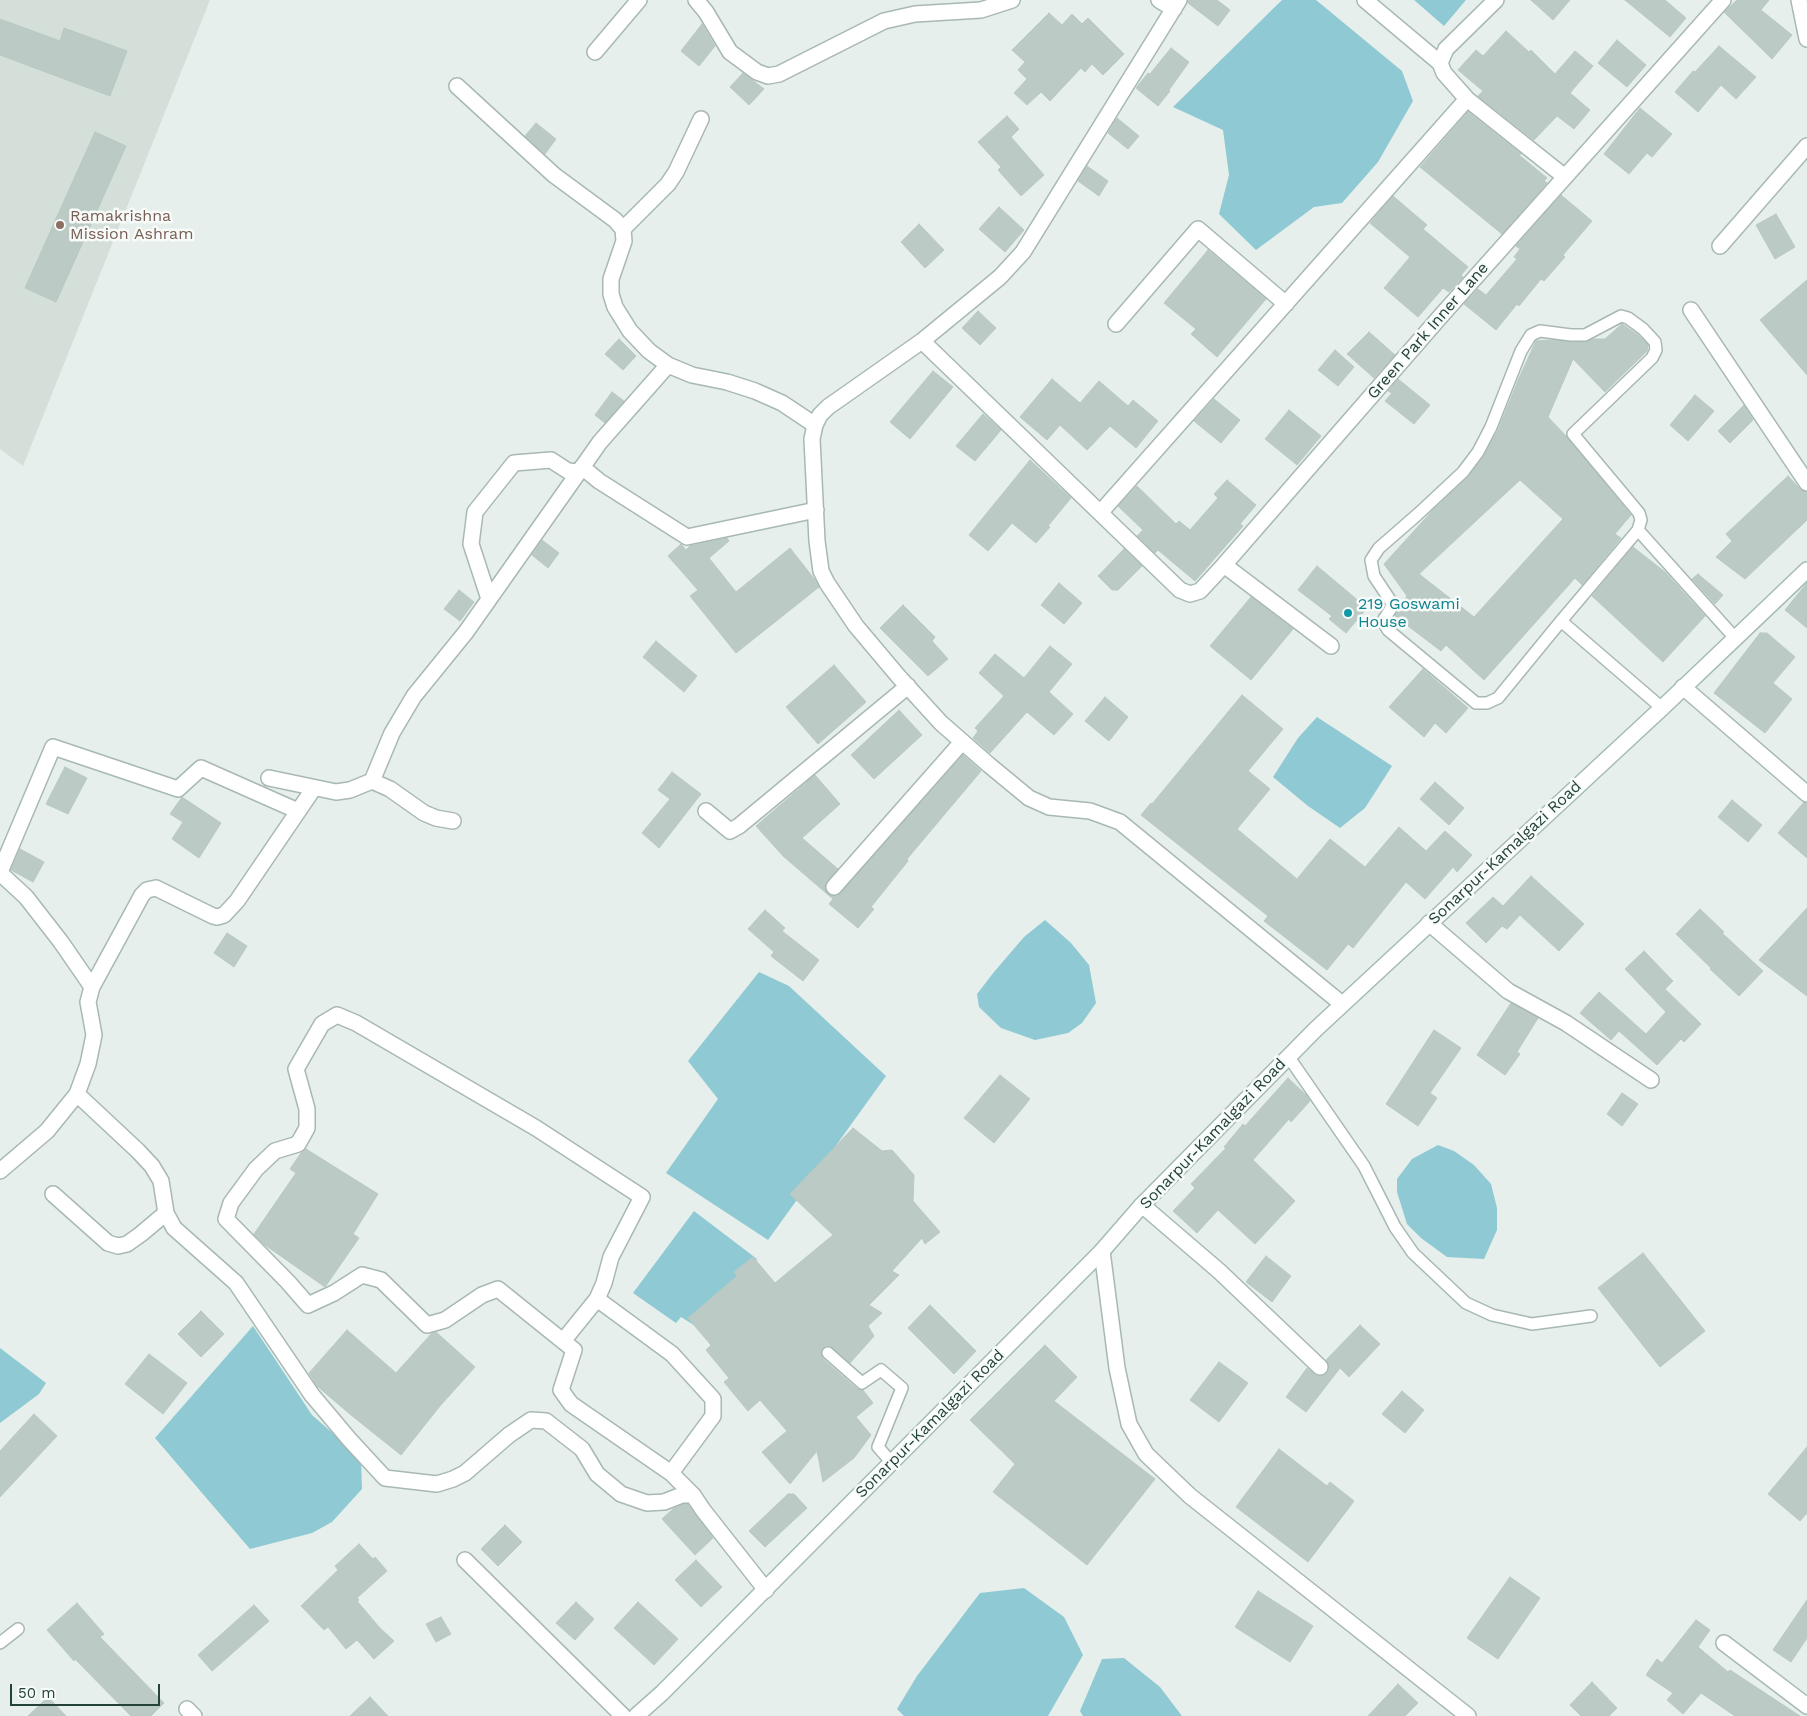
<!DOCTYPE html>
<style>
body{margin:0}
#map{position:relative;width:1807px;height:1716px;overflow:hidden;background:#e6efeb;font-family:"Work Sans",sans-serif}
canvas{display:block}
.scale{position:absolute;left:10px;top:1684px;width:150px;height:22px;box-sizing:border-box;border:2px solid #24423a;border-top:0;padding-left:6px;font-size:15px;line-height:18px;white-space:nowrap;color:#24423a;-webkit-text-stroke:4px #f7fbf9;paint-order:stroke}
</style>
<div id="map">
<canvas width="1807" height="1716"></canvas>
<div class="scale">50 m</div>
</div>
<script>
const ctx = document.querySelector('canvas').getContext('2d');
ctx.lineJoin = 'round';
function fill(path, color) {
  ctx.fillStyle = color;
  ctx.fill(path, 'evenodd');
}
function shape(rows) {
  const path = new Path2D();
  for (const r of rows) {
    path.moveTo(r[0], r[1]);
    for (let i = 2; i < r.length; i += 2) path.lineTo(r[i], r[i + 1]);
  }
  return path;
}
function strokePath(path, color, width, dash) {
  ctx.strokeStyle = color;
  ctx.lineWidth = width;
  ctx.lineCap = dash ? 'butt' : 'round';
  ctx.setLineDash(dash || []);
  ctx.stroke(path);
}
function write(font, color, halo, rows, align = 'center') {
  ctx.font = font + ' "Work Sans",sans-serif';
  ctx.lineWidth = 5;
  ctx.setLineDash([]);
  ctx.textBaseline = 'middle';
  ctx.strokeStyle = halo;
  ctx.fillStyle = color;
  for (const [text, x, y, turn = 0] of rows) {
    ctx.save();
    ctx.translate(x, y);
    ctx.rotate((+turn || 0) * Math.PI / 180);
    ctx.textAlign = isNaN(turn) ? turn : align;
    if (halo) ctx.strokeText(text, 0, 0);
    ctx.fillText(text, 0, 0);
    ctx.restore();
  }
}
fill(shape([
 [0,0,210,0,23,466,0,449]
]), '#d4dfda');
fill(shape([
 [1282,0,1316,0,1402,71,1413,101,1378,162,1342,203,1314,207,1256,250,1219,214,1229,175,1223,130,1173,107],
 [1414,0,1466,0,1444,26],
 [1317,717,1392,766,1365,808,1340,828,1308,806,1273,777,1298,738],
 [1045,920,1071,943,1089,965,1096,1003,1082,1023,1068,1033,1035,1040,1001,1028,979,1007,977,994,994,972,1024,937],
 [759,972,789,986,886,1076,768,1240,666,1173,718,1099,688,1061],
 [1438,1145,1454,1151,1474,1165,1491,1184,1497,1208,1497,1230,1484,1259,1447,1257,1421,1238,1407,1224,1397,1192,1397,1179,1412,1159],
 [694,1211,757,1259,705,1332,681,1317,676,1323,633,1293],
 [253,1326,312,1415,361,1458,362,1489,332,1522,312,1533,250,1549,155,1438],
 [0,1348,46,1383,39,1394,0,1423],
 [1024,1588,1064,1617,1083,1655,1048,1716,904,1716,897,1709,917,1676,980,1593],
 [1124,1658,1160,1687,1182,1716,1083,1716,1080,1711,1102,1659]
]), '#8ec9d4');
const building = shape([
 [1188,0,1217,0,1230,10,1218,26,1188,3,1188,0],
 [1531,0,1570,0,1553,20,1531,0],
 [1625,0,1665,0,1686,18,1670,37,1625,0],
 [1737,0,1769,0,1761,10,1792,35,1772,59,1724,12,1737,0],
 [1049,13,1062,25,1072,14,1082,24,1088,18,1124,54,1103,75,1092,64,1085,72,1081,68,1050,101,1041,92,1027,105,1014,93,1027,79,1018,70,1025,62,1012,50,1049,13],
 [0,19,60,41,64,28,127,51,110,96,0,55,0,19],
 [702,24,715,46,699,66,681,51,702,24],
 [1506,31,1529,52,1531,50,1555,74,1575,51,1593,66,1570,93,1590,110,1574,129,1557,116,1534,140,1478,96,1483,91,1458,70,1476,50,1483,56,1506,31],
 [1617,40,1646,65,1627,87,1598,63,1617,40],
 [1719,46,1756,77,1736,99,1721,85,1698,112,1675,92,1693,71,1695,72,1719,46],
 [1171,48,1189,62,1169,90,1170,91,1158,106,1136,88,1148,73,1150,74,1171,48],
 [743,73,764,89,749,105,730,87,743,73],
 [1640,108,1672,134,1652,157,1647,153,1629,174,1604,154,1640,108],
 [1468,112,1521,154,1519,155,1547,178,1544,181,1547,183,1502,234,1420,167,1468,112],
 [1007,116,1019,129,1011,137,1044,175,1021,196,998,170,1001,167,978,142,1007,116],
 [1117,118,1139,136,1128,149,1108,133,1117,118],
 [536,123,556,139,545,154,525,136,536,123],
 [95,132,126,146,56,302,25,288,95,132],
 [1087,166,1108,181,1099,196,1078,181,1087,166],
 [1561,195,1592,221,1563,255,1565,257,1544,281,1541,279,1519,306,1517,304,1496,330,1464,304,1478,289,1486,295,1517,259,1514,257,1520,249,1516,246,1561,195],
 [1393,196,1427,225,1423,229,1468,267,1461,275,1463,277,1449,292,1443,288,1418,317,1384,288,1410,257,1370,223,1393,196],
 [999,207,1024,230,1005,252,979,229,999,207],
 [1776,214,1795,247,1775,259,1756,225,1776,214],
 [919,224,944,250,925,268,901,242,919,224],
 [1208,250,1266,299,1217,357,1191,334,1196,329,1164,303,1208,250],
 [1807,280,1807,375,1760,320,1807,280],
 [978,311,996,328,980,345,962,328,978,311],
 [1622,324,1638,335,1648,345,1647,351,1605,392,1573,359,1548,417,1566,436,1631,515,1615,534,1621,538,1582,585,1575,578,1484,680,1446,645,1441,651,1395,616,1399,607,1407,596,1384,564,1433,510,1468,477,1484,456,1498,430,1519,378,1536,341,1549,340,1585,342,1593,339,1605,339,1622,324],
 [1520,480,1563,519,1474,617,1419,574,1520,480],
 [1369,332,1395,355,1374,378,1347,354,1369,332],
 [619,339,636,356,623,370,605,354,619,339],
 [1335,350,1354,367,1338,386,1318,370,1335,350],
 [933,371,953,387,910,439,890,422,933,371],
 [1052,379,1080,403,1099,381,1128,406,1133,400,1158,421,1136,448,1110,426,1087,450,1060,425,1047,440,1020,417,1052,379],
 [1398,379,1430,405,1414,424,1385,401,1392,393,1388,391,1398,379],
 [612,392,624,401,605,423,595,415,612,392],
 [1695,395,1714,411,1688,441,1670,425,1695,395],
 [1214,399,1240,420,1221,443,1194,421,1214,399],
 [1744,405,1753,420,1730,443,1718,431,1744,405],
 [1289,410,1321,436,1297,465,1265,439,1289,410],
 [983,414,1001,430,975,461,956,446,983,414],
 [1030,460,1071,498,1048,526,1050,527,1036,543,1012,523,988,551,969,535,1030,460],
 [1788,476,1800,489,1807,492,1807,520,1745,579,1716,557,1732,541,1726,534,1788,476],
 [1227,480,1256,505,1240,524,1243,526,1195,581,1158,550,1155,553,1137,536,1143,530,1118,506,1137,486,1176,524,1179,521,1190,530,1218,498,1214,494,1227,480],
 [727,538,729,541,709,558,736,592,790,548,815,580,819,587,736,653,690,596,698,590,668,556,681,544,686,550,690,546,727,538],
 [542,540,559,553,548,568,532,555,542,540],
 [1633,547,1665,572,1705,616,1663,662,1592,596,1633,547],
 [1124,549,1142,566,1118,590,1112,590,1098,576,1124,549],
 [1317,566,1367,608,1346,633,1329,619,1332,616,1298,590,1317,566],
 [1698,574,1723,595,1715,604,1692,579,1698,574],
 [1059,583,1082,603,1064,624,1041,605,1059,583],
 [1807,583,1807,628,1785,610,1807,583],
 [459,590,474,602,460,621,444,609,459,590],
 [1251,597,1293,629,1251,680,1210,646,1251,597],
 [903,605,935,637,932,641,948,659,928,676,880,628,903,605],
 [1760,633,1767,633,1795,657,1773,683,1792,699,1765,733,1714,693,1760,633],
 [656,641,697,676,684,692,643,657,656,641],
 [1050,646,1072,664,1049,692,1073,714,1054,735,1027,712,990,753,973,738,978,731,975,728,1004,696,979,673,995,654,1024,678,1050,646],
 [834,665,866,702,818,744,786,707,834,665],
 [1423,669,1468,708,1446,733,1435,723,1424,737,1389,707,1423,669],
 [1242,695,1283,729,1248,771,1270,789,1237,829,1297,879,1330,839,1365,867,1399,827,1426,851,1445,831,1472,855,1457,872,1453,867,1425,899,1406,882,1353,948,1348,944,1327,970,1264,921,1268,916,1141,815,1151,803,1152,804,1242,695],
 [1105,697,1128,717,1109,741,1085,721,1105,697],
 [899,710,922,735,874,779,851,755,899,710],
 [963,755,981,771,907,859,908,861,871,907,874,909,858,928,829,904,833,899,783,856,756,826,815,775,840,804,802,838,838,869,825,886,828,894,837,896,963,755],
 [65,767,87,778,68,814,46,804,65,767],
 [672,772,701,794,659,848,642,833,670,799,658,790,672,772],
 [1435,782,1464,808,1449,825,1420,799,1435,782],
 [182,797,221,823,199,858,172,839,183,822,170,814,182,797],
 [1732,800,1762,825,1748,842,1718,817,1732,800],
 [1804,802,1807,803,1807,858,1778,833,1804,802],
 [20,849,44,862,33,882,11,870,20,849],
 [1531,876,1584,924,1559,951,1520,915,1507,929,1502,926,1486,943,1466,923,1493,897,1503,906,1531,876],
 [1807,908,1807,996,1759,960,1807,908],
 [1700,909,1724,932,1722,933,1763,971,1739,996,1710,969,1711,968,1676,934,1700,909],
 [765,910,785,928,782,931,819,960,803,981,771,956,774,952,748,929,765,910],
 [227,933,247,946,234,967,214,953,227,933],
 [1644,951,1673,981,1665,989,1701,1024,1684,1042,1681,1039,1657,1065,1619,1031,1611,1040,1580,1013,1599,992,1646,1034,1666,1012,1625,969,1644,951],
 [1511,1003,1538,1018,1517,1052,1520,1054,1505,1075,1477,1055,1511,1003],
 [1434,1030,1461,1048,1430,1093,1437,1098,1418,1126,1386,1104,1434,1030],
 [1000,1075,1030,1099,994,1143,964,1118,1000,1075],
 [1288,1078,1306,1095,1310,1101,1291,1122,1289,1119,1253,1160,1295,1201,1255,1244,1218,1210,1197,1233,1173,1211,1195,1188,1191,1184,1226,1148,1224,1147,1243,1124,1245,1126,1288,1078],
 [1622,1093,1638,1104,1622,1126,1607,1114,1622,1093],
 [853,1128,882,1151,892,1150,914,1175,913,1201,940,1232,925,1244,922,1238,892,1271,899,1275,869,1305,882,1313,868,1326,874,1336,850,1363,830,1346,825,1346,821,1351,823,1359,857,1389,863,1390,873,1403,856,1417,871,1435,854,1458,823,1482,817,1451,790,1484,762,1452,787,1431,760,1400,748,1411,724,1382,729,1378,706,1350,711,1345,688,1318,737,1276,734,1272,753,1257,775,1283,833,1235,790,1194,853,1128],
 [306,1149,378,1194,353,1234,359,1238,325,1287,265,1245,254,1234,296,1173,290,1169,301,1153,306,1149],
 [1643,1253,1705,1331,1660,1367,1598,1288,1643,1253],
 [1266,1256,1291,1276,1272,1302,1246,1282,1266,1256],
 [930,1305,976,1351,954,1374,908,1328,930,1305],
 [201,1311,224,1334,201,1357,178,1334,201,1311],
 [1360,1325,1380,1344,1349,1377,1340,1368,1306,1412,1286,1397,1307,1368,1317,1376,1326,1374,1329,1369,1326,1360,1360,1325],
 [347,1330,396,1373,432,1333,436,1332,475,1367,440,1406,401,1455,351,1415,317,1386,309,1373,347,1330],
 [1045,1345,1077,1377,1054,1401,1155,1479,1087,1565,993,1492,1015,1464,970,1420,1045,1345],
 [149,1354,187,1383,163,1414,125,1384,149,1354],
 [1219,1362,1248,1383,1219,1422,1190,1400,1219,1362],
 [1402,1391,1424,1410,1405,1433,1382,1414,1402,1391],
 [34,1414,57,1436,0,1497,0,1451,34,1414],
 [1807,1447,1807,1513,1800,1521,1768,1494,1807,1447],
 [1279,1449,1327,1486,1330,1482,1354,1501,1308,1562,1236,1507,1279,1449],
 [788,1494,794,1494,807,1508,765,1547,749,1531,788,1494],
 [684,1504,688,1504,713,1538,695,1555,662,1519,674,1508,684,1504],
 [505,1525,522,1542,498,1566,481,1549,505,1525],
 [359,1544,373,1559,375,1557,387,1571,357,1598,359,1600,357,1601,379,1627,394,1641,374,1659,357,1640,346,1649,328,1627,324,1630,301,1606,338,1570,335,1566,359,1544],
 [696,1560,722,1587,701,1607,675,1580,696,1560],
 [1510,1577,1540,1598,1498,1659,1467,1638,1510,1577],
 [1258,1591,1313,1626,1290,1662,1235,1627,1258,1591],
 [1807,1600,1807,1638,1791,1662,1773,1650,1807,1600],
 [576,1602,594,1619,575,1640,556,1623,576,1602],
 [638,1602,678,1639,654,1665,614,1628,638,1602],
 [77,1603,104,1634,100,1637,164,1703,151,1716,131,1716,75,1659,74,1661,47,1630,77,1603],
 [254,1605,269,1621,212,1671,198,1655,254,1605],
 [441,1617,451,1634,436,1642,426,1624,441,1617],
 [1696,1620,1710,1630,1698,1647,1728,1672,1730,1670,1800,1716,1735,1716,1701,1693,1683,1714,1667,1700,1673,1693,1646,1675,1657,1659,1662,1663,1696,1620],
 [1592,1682,1617,1708,1609,1716,1581,1716,1570,1705,1592,1682],
 [1398,1684,1418,1703,1405,1716,1368,1716,1398,1684],
 [48,1697,66,1716,28,1716,48,1697],
 [370,1697,388,1716,350,1716,370,1697]
]);
fill(building, '#bbcac4');
strokePath(building, '#b8c9c2', 1);
const lane = shape([
 [1561,621,1638,530],
 [1662,708,1561,621,1498,698,1487,703,1476,703,1388,630,1385,625,1384,619,1390,610,1392,603,1374,576,1371,560,1379,548,1418,514,1463,472,1478,452,1491,427,1521,351,1531,335,1540,331,1571,335,1585,335,1621,316,1628,318,1643,329,1655,342,1656,350,1652,358,1573,434,1639,513,1641,520,1638,530,1735,638],
 [1288,1056,1364,1166,1395,1227,1413,1253,1466,1303,1492,1315,1532,1324,1591,1316],
 [828,1353,862,1383,881,1370,902,1388,878,1447,892,1463],
 [0,1643,18,1629]
]);
const street = shape([
 [696,0,706,12,730,52,757,72,768,76,779,74,884,21,915,14,981,10,1012,0],
 [1159,0,1174,9],
 [1179,0,1023,252,1000,277,922,341,828,407,820,415,815,425,812,439,817,541,821,571,827,583,856,626,899,677,941,723,989,765,1029,798,1049,807,1090,811,1120,822,1342,1004],
 [1365,0,1440,63],
 [1496,0,1446,49,1440,63,1444,73,1467,99,1565,177],
 [1799,0,1807,39],
 [595,52,639,0],
 [457,86,554,175,615,220,623,229,624,241,611,279,611,294,615,307,630,331,649,351,668,365,692,375,727,382,755,391,782,403,815,425],
 [623,229,668,184,676,172,701,119],
 [1720,246,1807,146],
 [1691,310,1807,483],
 [1116,324,1198,229,1286,304],
 [922,341,1180,590,1190,594,1200,591,1224,565],
 [582,467,599,481,687,537,816,510],
 [1100,513,1467,99],
 [489,599,471,544,475,512,514,463,551,460,568,471,579,472],
 [1331,646,1224,565,1440,317,1723,0],
 [1683,687,1807,794],
 [269,778,336,792,350,790,372,781,392,733,414,696,466,632,600,442,668,365],
 [372,781,390,789,424,813,436,818,453,821],
 [706,811,730,831,739,826,908,686],
 [0,872,53,747,178,789,201,768,298,811],
 [0,873,26,897,61,942,92,987,88,1002,94,1035,88,1064,77,1094,47,1131,0,1171],
 [834,887,962,742],
 [1429,923,1508,991,1566,1023,1651,1080],
 [92,987,142,895,147,890,156,888,213,916,217,917,224,915,237,901,314,788],
 [77,1094,138,1151,152,1166,161,1181,166,1213,174,1228,236,1283,312,1395,349,1439,385,1478,437,1484,453,1479,465,1473,509,1435,531,1420,546,1421,582,1449,597,1474,621,1494,647,1503,664,1502,682,1495,693,1495,703,1510,766,1590],
 [53,1194,108,1243,118,1246,127,1244,141,1234,166,1213],
 [1142,1205,1219,1271,1320,1367],
 [1102,1251,1117,1368,1129,1424,1146,1454,1190,1496,1468,1716],
 [563,1341,597,1299],
 [671,1473,713,1416,713,1399,672,1354,597,1299,604,1283,611,1257,642,1197,536,1128,356,1023,337,1015,322,1024,296,1069,307,1109,307,1128,298,1144,275,1151,256,1169,231,1203,226,1219,288,1282,308,1305,334,1293,362,1275,381,1280,427,1325,445,1320,482,1295,498,1289,574,1350,561,1390,571,1404,671,1473,693,1495],
 [465,1560,623,1716],
 [1724,1643,1807,1706],
 [187,1709,194,1716]
]);
const secondary = shape([
 [636,1716,662,1693,1102,1251,1142,1205,1316,1029,1662,708,1807,570]
]);
strokePath(lane, '#a8b8b2', 14);
strokePath(street, '#a8b8b2', 18);
strokePath(secondary, '#a4bbb3', 18);
strokePath(lane, '#fff', 11);
strokePath(street, '#fff', 15);
strokePath(secondary, '#fff', 15);
for (const [x, y, r, color] of [
 [60,225,5,"#8d6e63"],
 [1348,613,5,"#0f9aa8"]
]) {
  const dot = new Path2D();
  dot.arc(x, y, r, 0, 2 * Math.PI);
  ctx.fillStyle = color;
  ctx.fill(dot);
  strokePath(dot, '#f7fbf9', 2);
}
write('16px', '#785e54', '#f7fbf9', [
 ["Ramakrishna",70,216],
 ["Mission Ashram",70,234]
], 'left');
write('16px', '#24423a', '#f7fbf9', [
 ["Green Park Inner Lane",1428,331,-49],
 ["Sonarpur-Kamalgazi Road",1505,853,-43],
 ["Sonarpur-Kamalgazi Road",1213,1134,-46],
 ["Sonarpur-Kamalgazi Road",930,1424,-45]
]);
write('16px', '#0d838f', '#f7fbf9', [
 ["219 Goswami",1358,604],
 ["House",1358,622]
], 'left');
</script>
